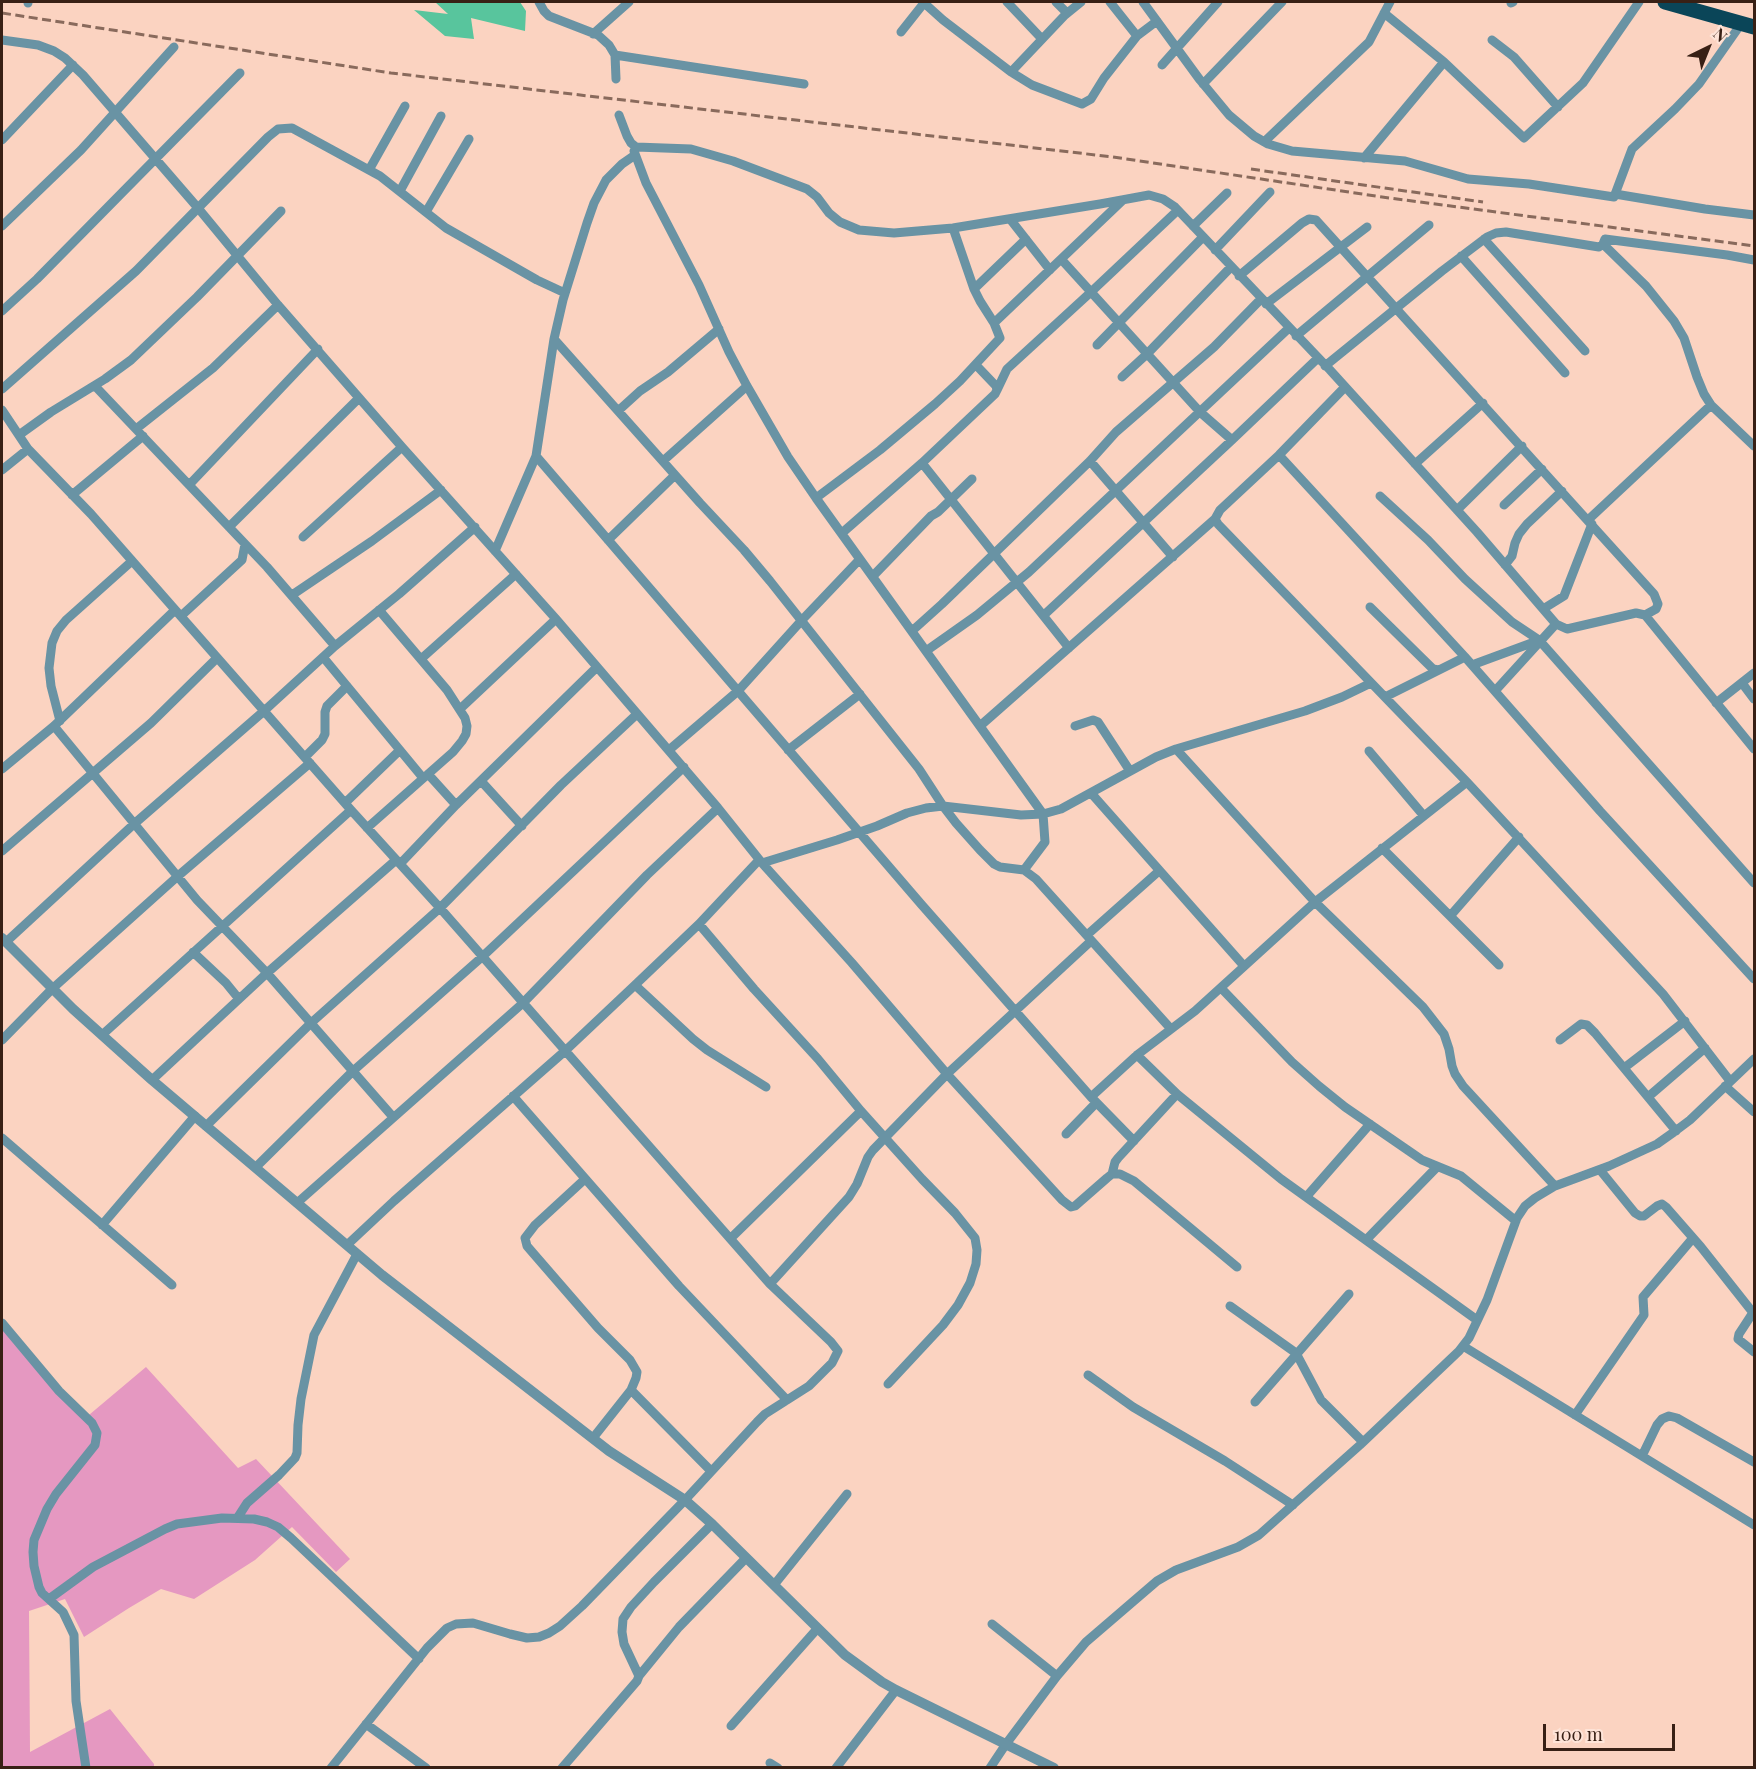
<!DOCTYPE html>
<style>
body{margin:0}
#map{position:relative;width:1756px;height:1769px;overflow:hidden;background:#fbd3c1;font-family:"Playfair Display",serif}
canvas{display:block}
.frame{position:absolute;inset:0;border:3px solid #382015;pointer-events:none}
.north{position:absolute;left:1678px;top:18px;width:60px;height:60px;-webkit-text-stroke:4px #fee4d8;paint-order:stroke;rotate:43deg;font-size:16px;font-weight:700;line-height:24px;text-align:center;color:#382015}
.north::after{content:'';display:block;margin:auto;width:21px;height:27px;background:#382015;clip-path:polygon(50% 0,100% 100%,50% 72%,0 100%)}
.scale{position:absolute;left:1543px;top:1724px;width:132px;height:27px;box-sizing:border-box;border:3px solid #382015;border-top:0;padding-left:8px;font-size:18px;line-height:21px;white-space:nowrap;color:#382015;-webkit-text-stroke:4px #fee4d8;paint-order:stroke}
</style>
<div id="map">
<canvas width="1756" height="1769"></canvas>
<div class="frame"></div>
<div class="north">N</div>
<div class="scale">100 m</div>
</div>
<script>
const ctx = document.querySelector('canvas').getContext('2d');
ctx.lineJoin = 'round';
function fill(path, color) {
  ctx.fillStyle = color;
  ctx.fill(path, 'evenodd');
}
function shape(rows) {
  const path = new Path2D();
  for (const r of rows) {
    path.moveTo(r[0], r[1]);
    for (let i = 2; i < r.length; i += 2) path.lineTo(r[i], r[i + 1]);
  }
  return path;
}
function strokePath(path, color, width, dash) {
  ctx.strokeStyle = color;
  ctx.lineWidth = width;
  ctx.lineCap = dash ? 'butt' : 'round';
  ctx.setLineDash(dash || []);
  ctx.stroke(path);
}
fill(shape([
 [2,1328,83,1420,146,1367,238,1468,256,1459,350,1559,336,1572,292,1527,255,1560,194,1599,161,1589,129,1608,84,1637,65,1599,29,1611,30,1752,110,1709,154,1764,154,1767,2,1767]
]), '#e598c1');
fill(shape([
 [435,2,520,2,526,11,525,31,471,18,474,39,445,36,414,10,448,14]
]), '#58c59d');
strokePath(shape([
 [539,2,544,11,549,16,598,35,609,45,615,55,616,79],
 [923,2,943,20,1011,72,1032,85,1082,104,1091,99,1104,78,1137,36,1157,21],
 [1007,2,1042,39],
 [1056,2,1067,13],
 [1110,2,1137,36],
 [1143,2,1200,80,1229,115,1254,136,1268,144,1292,151,1405,161,1468,179,1529,184,1614,197,1632,149,1675,109,1699,84,1741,24],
 [28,3,28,2],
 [1511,3,1513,2],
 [1384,13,1444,62,1524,138,1583,83,1639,2],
 [901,32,924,3],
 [593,34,629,2],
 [2,40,38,45,54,51,65,58,83,75,198,208,278,305,402,447,556,619,718,808,762,863,852,963,947,1074,1062,1200,1071,1207,1075,1206,1107,1178,1112,1174,1120,1174,1134,1181,1237,1267],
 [1492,40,1514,57,1558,107],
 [615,55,804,84],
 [1162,65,1218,2],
 [1011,72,1065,15,1081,2],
 [1203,84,1282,2],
 [619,115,627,136,631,143,636,147,691,149,733,161,807,189,817,197,829,213,840,222,859,230,894,233,953,228,1100,204,1149,195,1163,199,1175,207,1330,370,1477,532,1556,624,1567,629,1636,613,1645,615,1754,749],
 [2,140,73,65],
 [1264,142,1369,42,1390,2],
 [634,151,646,183,699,285,729,352,747,386,788,457,816,498,1043,814,1045,842,1024,870],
 [635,155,622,164,606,180,594,203,587,223,563,300,554,339,536,456,921,904,1091,1097,1134,1141],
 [1364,158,1444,62],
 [369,170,405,106],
 [400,191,441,116],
 [1615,194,1705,209,1754,215],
 [426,212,469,139],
 [1010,219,1050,270],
 [2,226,81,150,174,47],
 [1193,226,1227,193],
 [1484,239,1585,351],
 [1603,244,1646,286,1674,321,1684,338,1697,377,1704,394,1711,405,1754,446],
 [1215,250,1270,192],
 [1461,256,1565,373],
 [1061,259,1200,412,1232,440],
 [1239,276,1302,223,1309,219,1316,220,1654,594,1658,604,1656,609,1645,615],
 [974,289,1026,239],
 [1266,304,1367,227],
 [2,311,37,279,240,73],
 [994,323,1123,200],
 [1296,336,1429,225],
 [554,339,700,503,744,550,770,581,919,769,943,806,956,823,980,850,994,864,1000,867,1024,870,1036,879,1171,1029],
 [1097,345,1203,237],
 [1325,366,1442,271,1487,237,1496,233,1506,232,1599,247,1603,244,1605,239,1727,255,1754,260],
 [1122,377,1147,354,1231,267],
 [95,386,267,567,335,646],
 [1345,387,1279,455,1220,510,1215,519,1218,524,1467,782,1663,994,1730,1081],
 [2,389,136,271,268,137,278,129,292,128,380,176,446,228,537,280,565,293],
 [997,390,1007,369,1091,292,1178,210],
 [2,410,28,449,91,514,351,810,440,908,770,1284,831,1342,838,1351,832,1363,809,1386,765,1414,757,1422,685,1500,582,1606,560,1626,549,1633,539,1637,527,1638,510,1634,473,1623,456,1624,447,1628,427,1648,331,1768],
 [618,411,640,391,668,372,719,329],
 [136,429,213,368,278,305],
 [19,435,51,412,105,379,131,360,197,297,281,211],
 [1279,455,1465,657,1600,811,1754,979],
 [663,461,747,386],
 [1090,461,1173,557],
 [922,463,1069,648],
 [1415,464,1483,403],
 [2,470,28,449],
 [189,485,318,349],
 [72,495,143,436],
 [1380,496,1428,540,1465,579,1512,622,1539,640,1754,883],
 [816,498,880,450,935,404,960,381,1000,338,994,323,980,301,974,289,953,228],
 [1504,505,1542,469],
 [1457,510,1522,446],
 [1588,520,1711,405],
 [229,527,359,398],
 [842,533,922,463,995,394,997,390,996,386,976,365],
 [303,537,402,447],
 [608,540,675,475],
 [495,551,536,456],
 [1505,565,1512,556,1515,543,1519,534,1527,524,1562,491],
 [873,576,931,516,938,512,972,479],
 [292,595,372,541,441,490],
 [1370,607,1433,669,1439,670,1465,657],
 [1543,609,1564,596,1592,524],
 [1044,615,1232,440,1318,358],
 [181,616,242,560,245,544],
 [912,631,942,604,1090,461,1116,432,1214,347,1261,299],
 [926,651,977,615,1029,572,1289,328],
 [323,657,423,778],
 [421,659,516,574],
 [1472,665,1537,641],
 [1742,683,1754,699],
 [1495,691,1556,624],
 [1385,697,1439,670],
 [1716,703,1754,673],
 [460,709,556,619],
 [60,721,51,686,49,668,52,643,57,631,66,620,132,561],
 [54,726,197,900,267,973,393,1117],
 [980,726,1215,519],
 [1075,726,1093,720,1098,722,1130,771],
 [1176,749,1315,902,1423,1007,1444,1034,1449,1049,1452,1066,1455,1074,1463,1086,1555,1186],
 [669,750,738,691,802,620,860,559],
 [788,750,860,694],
 [1369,751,1424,816],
 [305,757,322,740,325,734,325,712,327,706,347,686],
 [2,769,54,726,175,610],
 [428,774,456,805],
 [481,781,522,826],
 [1091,793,1244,966],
 [345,803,400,750],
 [367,828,453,752,462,741,466,734,467,726,465,718,447,690,379,610],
 [1382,848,1499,965],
 [2,851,151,723,217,658],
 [762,863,837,840,877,826,907,813,926,808,943,806,1021,815,1043,814,1061,809,1156,757,1176,749,1305,711,1342,697,1371,683],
 [400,864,456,805,597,667],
 [1451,915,1519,837],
 [699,924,754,989,818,1059,861,1111,922,1179,955,1213,975,1238,977,1250,976,1264,970,1283,958,1305,943,1325,888,1384],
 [1087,935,1159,871],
 [6,942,134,824,264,711,335,646,399,594,475,527],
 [193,952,226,983,239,999],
 [635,985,693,1039,707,1050,766,1087],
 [1221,988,1292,1062,1319,1086,1345,1107,1422,1160,1461,1176,1516,1221],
 [102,1035,351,810],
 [2,1040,52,989,178,876,310,763],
 [1560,1040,1581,1024,1587,1025,1595,1033,1676,1131],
 [1137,1055,1177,1094,1281,1179,1477,1320],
 [1624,1068,1685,1021],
 [152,1080,267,973,396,860],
 [1725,1086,1754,1112],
 [513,1096,679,1286,787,1400],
 [1091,1097,1137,1055,1195,1011,1315,902,1467,782],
 [1648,1097,1705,1048],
 [206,1126,311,1023,440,908,561,785,637,714],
 [1066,1134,1096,1103],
 [2,1138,172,1285],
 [256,1167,353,1071,482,957,684,767],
 [1600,1170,1635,1213,1640,1216,1644,1216,1657,1206,1662,1204,1666,1207,1701,1247,1754,1314],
 [1112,1174,1115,1162,1118,1158,1177,1094],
 [585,1179,535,1225,525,1238,527,1246,533,1253,598,1328,630,1360,637,1372,636,1378,631,1390,593,1438],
 [1307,1196,1370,1124],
 [297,1203,523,1003,647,875,718,808],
 [102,1225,195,1116],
 [731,1238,861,1111],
 [1366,1240,1437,1167],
 [347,1245,394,1201,565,1051,635,985,699,924,759,860],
 [770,1284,849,1197,857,1184,868,1157,873,1150,947,1074,1091,941],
 [1230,1306,1296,1353,1321,1400,1363,1442],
 [1754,1311,1739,1334,1738,1339,1754,1352],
 [2,1323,59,1391,92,1423,97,1433,95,1445,56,1494,47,1509,34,1540,33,1552,34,1566,39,1587,42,1593,63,1612,74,1635,76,1701,86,1768],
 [1463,1346,1754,1525],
 [1088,1375,1133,1407,1225,1461,1293,1505],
 [631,1390,711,1471],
 [1255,1402,1349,1294],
 [1575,1415,1644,1315,1643,1297,1693,1238],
 [1642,1456,1657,1425,1662,1419,1669,1416,1677,1418,1754,1462],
 [238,1517,247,1503,279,1475,295,1458,297,1453,298,1425,301,1399,314,1335,357,1254],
 [774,1585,847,1494],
 [49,1599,93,1567,165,1529,177,1524,222,1518,254,1519,267,1522,278,1527,291,1538,419,1659],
 [992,1624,1057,1676],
 [639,1676,679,1627,746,1558],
 [366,1724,426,1768],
 [731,1726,817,1629],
 [770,1763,778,1768],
 [562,1768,637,1681,639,1676,624,1644,622,1632,623,1619,631,1607,654,1582,712,1524],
 [836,1768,896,1690],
 [990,1768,1006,1744,1057,1676,1086,1642,1157,1581,1176,1570,1238,1547,1259,1535,1360,1445,1459,1351,1469,1338,1487,1300,1517,1218,1525,1206,1535,1198,1555,1186,1609,1166,1657,1144,1674,1132,1690,1120,1754,1059]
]), '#6993a4', 9);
strokePath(shape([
 [2,938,73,1009,152,1080,382,1275,609,1451,685,1500,712,1524,845,1655,882,1682,896,1690,1054,1768]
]), '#6993a4', 10);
strokePath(shape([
 [1665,2,1754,27]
]), '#0a4558', 15);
strokePath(shape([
 [2,13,391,73,1113,157,1382,197,1754,246],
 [1251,169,1483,202]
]), '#896a5c', 3, [9, 4.5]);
</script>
